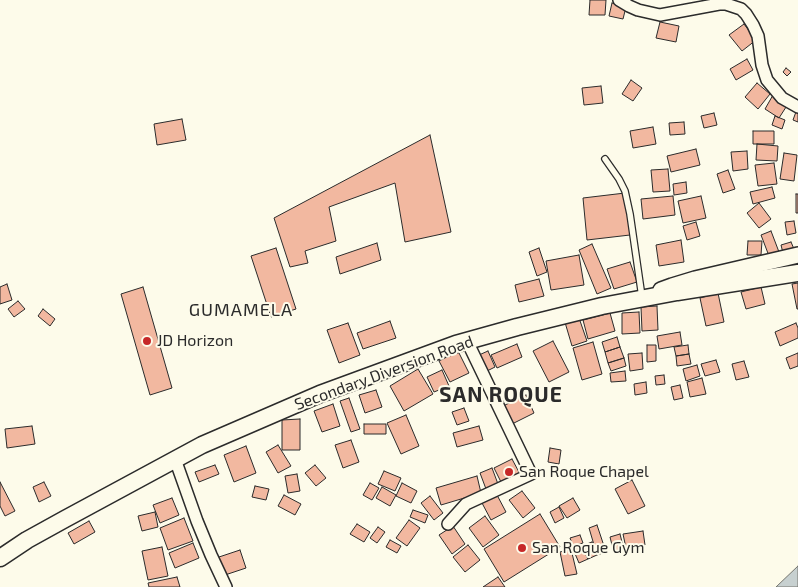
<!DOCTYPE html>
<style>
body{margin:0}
canvas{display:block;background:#fdfbea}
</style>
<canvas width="798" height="587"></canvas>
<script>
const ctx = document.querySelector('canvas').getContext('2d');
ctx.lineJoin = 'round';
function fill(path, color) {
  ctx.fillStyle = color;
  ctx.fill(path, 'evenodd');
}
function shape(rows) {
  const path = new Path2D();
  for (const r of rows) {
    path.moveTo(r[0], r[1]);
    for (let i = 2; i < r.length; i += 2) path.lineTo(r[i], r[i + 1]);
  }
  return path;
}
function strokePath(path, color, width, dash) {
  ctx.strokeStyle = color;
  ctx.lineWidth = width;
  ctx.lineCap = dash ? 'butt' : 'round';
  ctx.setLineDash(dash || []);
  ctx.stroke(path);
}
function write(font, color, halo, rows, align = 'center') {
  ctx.font = font + ' "Exo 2",sans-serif';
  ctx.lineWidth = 4;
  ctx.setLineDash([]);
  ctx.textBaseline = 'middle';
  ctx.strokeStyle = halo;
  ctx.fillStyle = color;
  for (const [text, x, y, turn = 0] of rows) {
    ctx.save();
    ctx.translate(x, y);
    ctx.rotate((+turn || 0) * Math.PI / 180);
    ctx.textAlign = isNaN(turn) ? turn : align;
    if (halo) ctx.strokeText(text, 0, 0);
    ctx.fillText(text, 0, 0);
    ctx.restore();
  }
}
const water = shape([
 [798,566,798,587,776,587,798,566]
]);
fill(water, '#c7d0d0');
strokePath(water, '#74746e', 1);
const building = shape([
 [590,0,606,0,605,15,589,15,590,0],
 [612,3,626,7,623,19,609,16,612,3],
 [660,22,679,26,676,42,656,38,660,22],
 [744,24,756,40,742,51,729,35,744,24],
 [747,59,753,70,736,80,730,69,747,59],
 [786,68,791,72,787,76,783,72,786,68],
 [631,80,642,88,633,101,622,94,631,80],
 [757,83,770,94,758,109,745,97,757,83],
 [601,86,603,103,584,105,582,88,601,86],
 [773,95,788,104,779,118,765,109,773,95],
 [797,109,798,110,798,122,793,120,797,109],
 [714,113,717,125,704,128,701,116,714,113],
 [775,116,785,120,782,129,772,125,775,116],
 [182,119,186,140,157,145,154,124,182,119],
 [684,122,685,134,670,135,669,123,684,122],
 [653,127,656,144,633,148,630,131,653,127],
 [753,131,774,131,774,144,753,144,753,131],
 [430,135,451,232,405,242,395,183,329,207,336,241,305,251,308,263,290,267,274,218,430,135],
 [757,144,778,146,777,161,756,160,757,144],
 [696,149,700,165,671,172,667,156,696,149],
 [747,151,748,169,733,171,731,152,747,151],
 [784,153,797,155,794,181,780,179,784,153],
 [774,163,777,184,758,186,755,165,774,163],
 [668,169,670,191,653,192,651,170,668,169],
 [728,170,735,189,723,193,717,174,728,170],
 [686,182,687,193,674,195,673,184,686,182],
 [772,187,775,198,753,204,750,192,772,187],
 [625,193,630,235,587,240,583,198,625,193],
 [796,194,798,194,798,213,796,213,796,194],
 [673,196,675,215,643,219,641,199,673,196],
 [701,196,706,218,683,223,678,201,701,196],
 [759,203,771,219,759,228,747,213,759,203],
 [794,221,796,233,787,235,785,222,794,221],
 [696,222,700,236,687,240,683,226,696,222],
 [771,231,779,252,769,256,761,235,771,231],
 [681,240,684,262,659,266,656,245,681,240],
 [748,241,762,241,761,255,747,255,748,241],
 [791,242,794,249,783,253,781,245,791,242],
 [377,243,381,260,340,274,336,257,377,243],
 [592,244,611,288,597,294,579,250,592,244],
 [276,248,296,309,271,317,251,256,276,248],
 [539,248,547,272,537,276,529,252,539,248],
 [579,255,584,285,551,290,546,261,579,255],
 [630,262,637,282,614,289,607,269,630,262],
 [539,279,544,296,519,302,515,285,539,279],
 [798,283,798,309,797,309,792,284,798,283],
 [7,284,12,300,0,304,0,287,7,284],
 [143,287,172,388,150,395,121,294,143,287],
 [761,287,765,304,746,309,741,292,761,287],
 [718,293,724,322,706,326,700,298,718,293],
 [18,301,25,309,14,317,8,309,18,301],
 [657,306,658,330,642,331,641,307,657,306],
 [43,309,55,319,50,326,38,316,43,309],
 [639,312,640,333,622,334,622,313,639,312],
 [610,313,615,331,588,339,583,320,610,313],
 [578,315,587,341,572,346,564,319,578,315],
 [390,321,396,338,363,349,357,333,390,321],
 [348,323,360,355,339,363,327,330,348,323],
 [796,323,798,328,798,338,780,346,775,332,796,323],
 [680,332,682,345,659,349,657,336,680,332],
 [617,337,620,347,605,352,602,342,617,337],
 [553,341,569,372,549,382,533,351,553,341],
 [593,342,602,374,582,380,573,348,593,342],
 [517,344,522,357,497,368,491,355,517,344],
 [647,345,656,345,656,361,647,362,647,345],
 [688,345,689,354,676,356,674,347,688,345],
 [620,347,624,358,608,363,605,352,620,347],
 [458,351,469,373,450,382,439,361,458,351],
 [488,351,495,367,487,371,479,355,488,351],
 [642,353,643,369,630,371,628,354,642,353],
 [798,353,798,366,790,369,786,358,798,353],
 [689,354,691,364,677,366,676,356,689,354],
 [624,358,626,366,611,371,608,363,624,358],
 [716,360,720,372,705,376,701,364,716,360],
 [744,361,749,377,736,380,732,364,744,361],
 [697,365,700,376,686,381,683,369,697,365],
 [418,369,433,394,404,411,390,386,418,369],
 [442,370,449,386,434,392,427,377,442,370],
 [625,371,626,381,611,382,610,373,625,371],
 [664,375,665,384,656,385,655,376,664,375],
 [702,378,706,394,690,397,687,382,702,378],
 [646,382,647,393,635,395,634,384,646,382],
 [680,385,683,398,674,400,671,387,680,385],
 [376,390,382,407,365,413,359,395,376,390],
 [526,395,534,413,512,424,503,406,526,395],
 [349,398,360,429,351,432,340,401,349,398],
 [333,404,340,426,322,432,314,411,333,404],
 [464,408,469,421,457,425,452,412,464,408],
 [406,415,419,446,401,454,387,423,406,415],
 [300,419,300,450,282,450,282,420,300,419],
 [364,424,386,424,386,434,364,434,364,424],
 [32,426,35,444,7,448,5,429,32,426],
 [479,426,483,440,457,447,453,433,479,426],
 [351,440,359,462,343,468,335,445,351,440],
 [278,445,291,466,278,473,266,452,278,445],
 [246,446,256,473,234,482,224,455,246,446],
 [550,448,561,450,559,464,548,462,550,448],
 [512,459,520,474,502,484,494,468,512,459],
 [215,465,219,474,199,482,195,472,215,465],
 [315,465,326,478,316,486,305,473,315,465],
 [492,468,498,484,486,489,480,473,492,468],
 [384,471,401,478,395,491,378,484,384,471],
 [297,474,300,491,288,493,285,476,297,474],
 [477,476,481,493,441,505,436,488,477,476],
 [632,480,645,506,628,514,615,489,632,480],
 [0,482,15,511,5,516,0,506,0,482],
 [44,482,51,496,39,502,33,487,44,482],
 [370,483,379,488,372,500,363,495,370,483],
 [402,483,417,491,411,503,396,496,402,483],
 [255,486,269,489,266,500,252,497,255,486],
 [382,487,396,495,390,506,376,498,382,487],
 [522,491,535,508,523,518,509,500,522,491],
 [284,495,301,504,295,515,278,506,284,495],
 [497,495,506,512,491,520,482,503,497,495],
 [430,496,443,513,434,520,421,503,430,496],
 [172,498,179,515,160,523,153,505,172,498],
 [573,498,580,510,567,518,559,506,573,498],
 [559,507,564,518,555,523,550,512,559,507],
 [413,510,428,515,425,523,410,517,413,510],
 [155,512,158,527,142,531,138,516,155,512],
 [540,514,560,547,504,582,484,549,540,514],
 [485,516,499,535,483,547,469,528,485,516],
 [184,518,193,541,168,550,160,528,184,518],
 [409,520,420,528,407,546,396,538,409,520],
 [89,521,95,532,74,544,68,533,89,521],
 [357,524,370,532,364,542,350,534,357,524],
 [597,525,606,552,597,555,589,528,597,525],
 [453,526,465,544,452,554,439,535,453,526],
 [378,527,385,532,377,543,370,538,378,527],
 [643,531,645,545,626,548,623,534,643,531],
 [620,534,624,550,614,553,610,537,620,534],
 [580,535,583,543,573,546,570,538,580,535],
 [390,540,401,546,397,553,386,547,390,540],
 [592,542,597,555,588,559,582,546,592,542],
 [193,543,199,558,175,568,169,553,193,543],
 [468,545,480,560,465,572,453,557,468,545],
 [582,546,588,559,579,563,573,549,582,546],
 [162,547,168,576,148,580,142,551,162,547],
 [571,549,577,574,565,576,560,552,571,549],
 [240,550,246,568,222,576,216,558,240,550],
 [177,577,180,587,149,587,148,583,177,577],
 [498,577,505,587,483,587,498,577]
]);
fill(building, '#f2b8a0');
strokePath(building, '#2b2b2b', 1);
const lane = shape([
 [605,159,619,179,625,191,630,214,642,297]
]);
const street = shape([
 [619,0,629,6,638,10,660,15,719,4,726,4,741,9,746,14,753,25,758,36,762,65,767,80,782,98,798,107],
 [175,459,197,521,211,555,226,587],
 [448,524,466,504,531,474,467,341]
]);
const secondary = shape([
 [661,290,672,286,695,279,798,255]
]);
const primary = shape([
 [0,558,27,540,65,519,202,445,320,394,456,344,517,327,602,306,677,292,798,273]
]);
strokePath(lane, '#2b2b2b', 8);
strokePath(street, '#2b2b2b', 14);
strokePath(secondary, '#2b2b2b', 18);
strokePath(primary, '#2b2b2b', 19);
strokePath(lane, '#fdfbea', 5.5);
strokePath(street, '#fdfbea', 11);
strokePath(secondary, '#fdfbea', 15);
strokePath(primary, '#fdfbea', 16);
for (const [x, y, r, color] of [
 [147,341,5,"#c62828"],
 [509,472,5,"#c62828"],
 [522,548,5,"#c62828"]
]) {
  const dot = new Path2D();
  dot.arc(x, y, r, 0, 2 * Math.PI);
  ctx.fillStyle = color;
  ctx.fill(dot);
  strokePath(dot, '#fdfbea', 2);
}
write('16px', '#2b2b2b', '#fdfbea', [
 ["JD Horizon",157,341],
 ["San Roque Chapel",519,472],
 ["San Roque Gym",532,548]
], 'left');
write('16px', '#2b2b2b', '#fdfbea', [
 ["Secondary Diversion Road",384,373,-20]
]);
ctx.letterSpacing = '1px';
write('18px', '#2b2b2b', '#fdfbea', [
 ["GUMAMELA",241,310]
]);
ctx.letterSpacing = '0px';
ctx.letterSpacing = '1px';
write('bold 21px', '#2b2b2b', '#fdfbea', [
 ["SAN ROQUE",501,395]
]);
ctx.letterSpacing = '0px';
</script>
